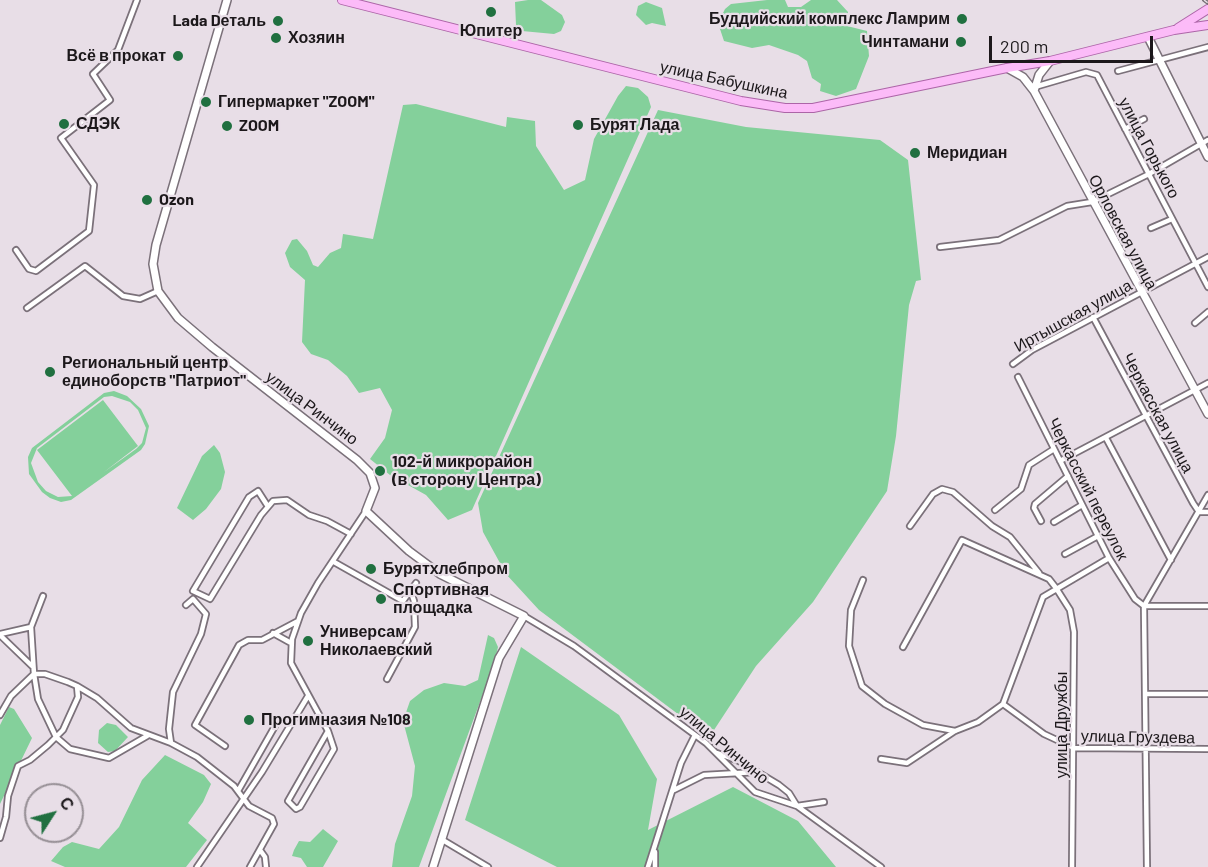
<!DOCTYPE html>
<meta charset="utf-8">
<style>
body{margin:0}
#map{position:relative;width:1208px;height:867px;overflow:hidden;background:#e8dee7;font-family:Barlow,sans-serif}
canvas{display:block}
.north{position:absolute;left:24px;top:783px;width:60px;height:60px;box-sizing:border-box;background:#e8dee7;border:2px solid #968f95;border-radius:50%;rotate:54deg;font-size:16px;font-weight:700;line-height:24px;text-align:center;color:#1c181b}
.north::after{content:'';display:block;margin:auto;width:21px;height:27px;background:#207040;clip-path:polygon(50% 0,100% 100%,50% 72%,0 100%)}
.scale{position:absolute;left:989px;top:36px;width:164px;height:27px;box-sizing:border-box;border:3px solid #1c181b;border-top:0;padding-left:8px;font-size:18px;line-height:21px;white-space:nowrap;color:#1c181b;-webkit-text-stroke:4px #e8dee7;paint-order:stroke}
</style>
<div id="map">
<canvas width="1208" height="867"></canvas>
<div class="north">С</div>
<div class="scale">200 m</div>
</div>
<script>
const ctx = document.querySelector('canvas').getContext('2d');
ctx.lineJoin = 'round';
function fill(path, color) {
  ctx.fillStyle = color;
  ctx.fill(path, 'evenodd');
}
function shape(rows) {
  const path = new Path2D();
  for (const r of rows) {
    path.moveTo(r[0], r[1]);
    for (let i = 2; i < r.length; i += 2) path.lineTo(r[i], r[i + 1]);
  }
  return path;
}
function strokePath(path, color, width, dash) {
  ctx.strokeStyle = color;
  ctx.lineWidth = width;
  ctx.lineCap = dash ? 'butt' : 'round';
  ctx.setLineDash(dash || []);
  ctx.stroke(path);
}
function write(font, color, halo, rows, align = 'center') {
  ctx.font = font + ' Barlow,sans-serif';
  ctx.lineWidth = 4.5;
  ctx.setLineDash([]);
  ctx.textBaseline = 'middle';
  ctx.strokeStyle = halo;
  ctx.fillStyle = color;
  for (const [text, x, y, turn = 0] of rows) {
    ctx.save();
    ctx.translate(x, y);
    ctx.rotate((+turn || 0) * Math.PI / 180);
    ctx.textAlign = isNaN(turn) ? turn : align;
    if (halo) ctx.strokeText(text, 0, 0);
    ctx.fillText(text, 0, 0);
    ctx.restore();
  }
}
fill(shape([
 [528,0,541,0,562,15,565,22,561,31,554,34,522,31,516,25,515,2],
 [767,0,785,0,788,7,801,7,811,0,837,0,848,12,847,26,867,31,869,56,856,89,836,96,820,91,821,84,812,78,807,61,798,55,769,45,752,48,724,41,718,23,725,9,731,4],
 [646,2,662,8,666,26,652,23,646,25,636,15,638,6],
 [626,86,638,88,648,97,651,107,472,510,448,520,426,495,390,475,370,459,385,438,392,410,380,388,359,393,347,376,328,360,311,354,302,342,305,280,290,267,285,253,292,240,297,239,307,251,313,265,318,267,330,253,341,248,343,234,373,239,403,105,416,104,506,127,507,117,535,121,536,146,564,190,585,180,594,139,618,96],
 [658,110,746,127,880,140,908,160,921,280,916,281,909,305,896,436,887,491,813,602,756,666,714,730,708,734,702,732,539,610,506,574,483,532,478,503],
 [114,391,127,396,141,409,149,426,145,444,141,450,71,500,61,502,50,498,42,492,29,474,28,457,32,448,104,393],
 [112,396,130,402,138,410,146,428,142,443,136,449,104,472,138,446,103,400,37,450,72,496,58,497,46,491,38,482,31,463,37,448,104,397],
 [214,445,220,453,225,472,221,489,206,509,193,520,177,508,202,456],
 [488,635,494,638,498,647,494,664,419,867,392,867,395,844,412,796,415,766,403,721,410,701,424,690,444,683,465,686,478,680],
 [521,647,619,715,657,779,648,830,733,787,798,821,836,867,557,867,465,820],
 [9,707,14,709,32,738,0,804,0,725],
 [107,723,116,725,128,737,115,751,108,752,98,743,99,730],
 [165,755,204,775,211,784,203,802,188,823,207,840,186,867,65,867,51,861,63,847,72,842,99,849,119,827,142,780],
 [323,829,338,841,323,867,307,867,301,858,292,856,294,850,299,841,310,842]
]), '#84d09b');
const street = shape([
 [1118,71,1208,47],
 [1038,86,1086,72,1097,75,1208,287],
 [1125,129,1144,119],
 [1151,228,1172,219],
 [940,247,999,240,1067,206,1092,202,1149,174,1208,140],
 [16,250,29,269,36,271,89,231,94,185,61,138,110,100,93,74,118,50,137,0],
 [27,308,85,266,123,296,140,299,158,291],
 [1093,317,1193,503,1199,512,1208,512],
 [1195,323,1208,312],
 [1013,364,1032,350,1208,257],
 [1018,377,1109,558,1135,599,1144,606],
 [1106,438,1171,560],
 [1060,461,1208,383],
 [267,505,258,491,249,497,193,591,210,599,261,515,273,501,287,500,309,515,327,521,351,534],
 [995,510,1021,489,1029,465,1054,449],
 [1041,521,1034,508,1035,504,1068,476],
 [1054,522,1082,505],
 [910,526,933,494,942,489,953,492,992,526,1010,537,1039,573],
 [1065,554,1098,536],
 [334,562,403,601,416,583],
 [863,580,851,610,849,646,862,686,885,704,923,725,955,731],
 [1144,606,1208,606],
 [524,616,574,646,706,743,755,792,797,806,881,867],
 [273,633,291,643],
 [0,634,31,627],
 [0,635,32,666],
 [903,647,962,540,1049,579,1056,588,1070,610,1074,632,1072,867],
 [387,679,415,627,414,601,411,592],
 [77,686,97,698,131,728,171,743,197,757,234,786,249,806,272,818,274,824,250,867],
 [1145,694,1208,694],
 [1003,704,1044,734,1074,748,1208,749],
 [1003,704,1043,597,1109,558],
 [0,715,11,696,34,674,31,627,43,596],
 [328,731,334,749,300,807,296,809,288,801,328,731,291,663,292,639,301,613,318,583,366,511],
 [171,743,169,729,173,692,201,634,206,614,193,599,186,605],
 [225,746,195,725,239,645,248,640,262,640,298,621],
 [717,753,739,761,779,785,789,793,797,806,824,802],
 [881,759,907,763,955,731,978,722,1003,704],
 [674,790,704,775,757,772],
 [238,791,275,726],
 [0,838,6,817,8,796,18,766,30,760,48,745,63,730,78,697,77,686,68,682,45,674,34,674,38,699,56,737,70,749,109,758,147,736],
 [441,839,488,867],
 [260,850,265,857,266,867],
 [655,852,655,867],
 [197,867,262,772,308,696],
 [648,867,681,763,695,735],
 [1147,867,1144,606,1208,495]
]);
const secondary = shape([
 [227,0,156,245,153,264,158,291,178,318,212,347,357,460,370,473,375,488,366,511,409,551,440,574,524,616,499,658,433,867],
 [1148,37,1208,157],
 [1050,61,1039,75,1034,91,1208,414],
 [1007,68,1023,77,1034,91]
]);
const primary = shape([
 [342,0,741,101,785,108,813,108,1007,68,1050,61,1174,30,1208,25],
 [1178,28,1208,9]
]);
strokePath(street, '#7b717a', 8);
strokePath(secondary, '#7b717a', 10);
strokePath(primary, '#ac65a7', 10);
strokePath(street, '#fff', 4.5);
strokePath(secondary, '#fff', 7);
strokePath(primary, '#fcbbf8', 8);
const rail = shape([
 [1204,0,1208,3]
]);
strokePath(rail, '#736d72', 4);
strokePath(rail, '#e8dee7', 1.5, [4.5]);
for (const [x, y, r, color] of [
 [491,12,6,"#207040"],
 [962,19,6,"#207040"],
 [278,21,6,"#207040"],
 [276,38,6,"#207040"],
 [961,42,6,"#207040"],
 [178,56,6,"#207040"],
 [206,102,6,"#207040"],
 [64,124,6,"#207040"],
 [578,125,6,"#207040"],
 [227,126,6,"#207040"],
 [915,153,6,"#207040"],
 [147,200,6,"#207040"],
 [50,372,6,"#207040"],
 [380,471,6,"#207040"],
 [371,569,6,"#207040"],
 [381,599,6,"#207040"],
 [308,641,6,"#207040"],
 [249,720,6,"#207040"]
]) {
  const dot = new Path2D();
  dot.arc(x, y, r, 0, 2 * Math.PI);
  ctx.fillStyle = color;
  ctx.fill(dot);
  strokePath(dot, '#e8dee7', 2);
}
write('bold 16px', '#1c181b', '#e8dee7', [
 ["Буддийский комплекс Ламрим",950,19,"right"],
 ["Lada Dеталь",266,21,"right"],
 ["Юпитер",491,31,"center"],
 ["Хозяин",288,38],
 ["Чинтамани",949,42,"right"],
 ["Всё в прокат",166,56,"right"],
 ["Гипермаркет \"ZOOM\"",218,102],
 ["СДЭК",76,124],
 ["Бурят Лада",590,125],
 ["ZOOM",239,126],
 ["Меридиан",927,153],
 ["Ozon",159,200],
 ["Региональный центр",62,363],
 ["единоборств \"Патриот\"",62,381],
 ["102-й микрорайон",392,462],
 ["(в сторону Центра)",392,480],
 ["Бурятхлебпром",383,569],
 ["Спортивная",393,590],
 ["площадка",393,608],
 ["Универсам",320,632],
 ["Николаевский",320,650],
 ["Прогимназия №108",261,720]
], 'left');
write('16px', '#1c181b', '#e8dee7', [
 ["улица Бабушкина",724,80,12],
 ["улица Горького",1149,148,62],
 ["Орловская улица",1123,232,62],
 ["Иртышская улица",1073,316,-29],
 ["улица Ринчино",312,408,37],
 ["Черкасская улица",1158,413,62],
 ["Черкасский переулок",1088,489,63],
 ["улица Дружбы",1062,725,-90],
 ["улица Груздева",1138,737,1],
 ["улица Ринчино",724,745,40]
]);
</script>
